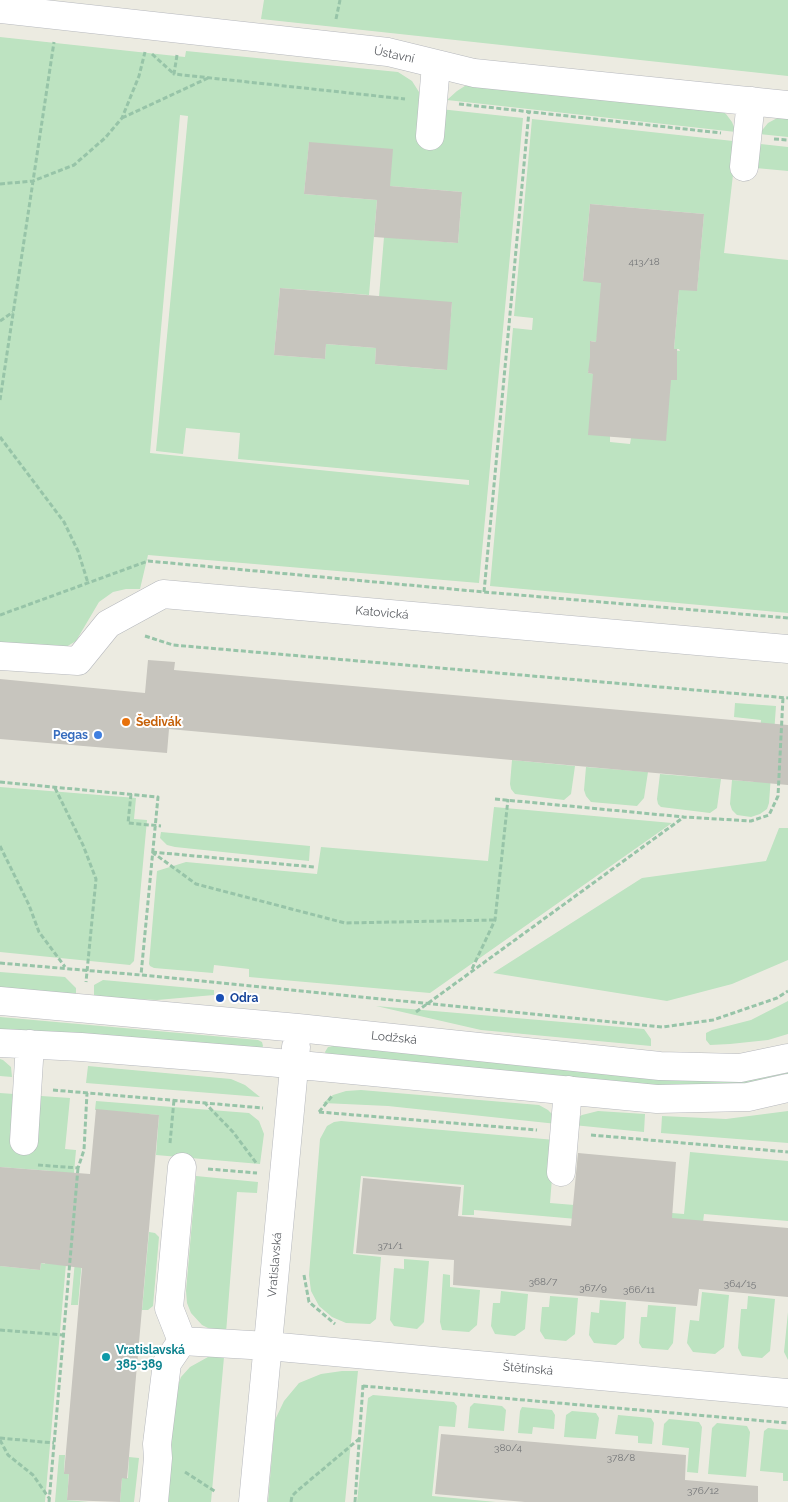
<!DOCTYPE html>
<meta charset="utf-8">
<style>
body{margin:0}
canvas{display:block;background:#ecebe1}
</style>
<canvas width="788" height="1502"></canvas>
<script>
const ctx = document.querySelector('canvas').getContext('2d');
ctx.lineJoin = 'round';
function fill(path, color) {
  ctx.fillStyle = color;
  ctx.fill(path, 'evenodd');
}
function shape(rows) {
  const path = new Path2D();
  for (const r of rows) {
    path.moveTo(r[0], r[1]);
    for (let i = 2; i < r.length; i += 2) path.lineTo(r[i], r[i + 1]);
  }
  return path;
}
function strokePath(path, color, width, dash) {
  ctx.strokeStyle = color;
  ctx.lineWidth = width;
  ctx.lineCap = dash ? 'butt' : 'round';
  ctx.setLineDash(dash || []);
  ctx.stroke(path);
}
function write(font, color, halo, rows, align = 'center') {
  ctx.font = font + ' Raleway,sans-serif';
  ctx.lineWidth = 4;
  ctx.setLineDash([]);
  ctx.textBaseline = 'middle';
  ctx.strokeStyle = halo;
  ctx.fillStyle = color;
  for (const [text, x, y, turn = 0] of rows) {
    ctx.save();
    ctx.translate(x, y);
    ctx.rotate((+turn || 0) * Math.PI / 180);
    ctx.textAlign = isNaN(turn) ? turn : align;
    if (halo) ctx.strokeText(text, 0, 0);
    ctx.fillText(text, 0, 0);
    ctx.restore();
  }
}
fill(shape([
 [264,0,788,0,788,76,261,19],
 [0,37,185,57,186,51,398,72,412,81,419,92,424,109,440,109,523,118,479,583,148,555,140,589,126,589,113,592,99,602,76,641,61,650,0,648],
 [180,115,188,116,156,451,183,454,186,428,240,433,238,459,469,480,469,485,150,453],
 [309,143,390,186,462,192,458,243,384,237,379,297,452,303,446,370,375,364,376,348,326,344,325,359,274,355,280,288,369,295,377,200,304,194],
 [468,84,716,107,726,114,732,122,736,132,447,100,457,91],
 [788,115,788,137,759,134,768,123,781,116],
 [532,119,788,147,788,171,734,166,724,253,788,260,788,613,490,586,513,328,532,330,533,318,514,316],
 [590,204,704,214,697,290,679,290,674,349,679,349,680,351,673,350,677,380,671,380,631,438,630,444,610,442,610,436,593,374,588,373,588,371,594,372,591,341,596,342,607,283,583,280],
 [735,703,776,706,769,803,767,809,760,814,751,817,737,815,732,810,730,804,732,780,756,782,761,720,734,717],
 [512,760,575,766,571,794,564,800,515,794,511,789,510,784],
 [586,767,648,772,644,798,637,806,591,802,586,796,584,790],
 [660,774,721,779,717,808,710,813,661,807,658,804,657,799],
 [0,787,136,798,134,819,147,820,134,961,130,965,0,952],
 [494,807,672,823,430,993,249,977,249,969,214,965,213,973,154,968,150,966,149,964,157,871,186,862,317,874,321,847,488,861],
 [779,828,788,828,788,960,732,984,667,1001,493,973,642,878,766,861],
 [161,832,310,846,309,861,175,847,167,845,160,838],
 [0,972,65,977,76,988,76,995,17,990,0,987],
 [103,980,214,990,214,995,157,1000,94,997,94,985],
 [788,1001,788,1034,768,1040,730,1044,710,1045,706,1040,706,1033,712,1030,751,1020],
 [376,1006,644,1029,651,1039,651,1046,481,1030],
 [0,1017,258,1040,262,1042,263,1046,261,1051,257,1052,0,1029],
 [333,1046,634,1073,788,1070,788,1081,740,1088,665,1087,327,1057,325,1052,328,1047],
 [0,1059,3,1060,11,1067,12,1077,0,1076],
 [88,1066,231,1079,245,1085,260,1097,86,1083],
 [361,1090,539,1105,548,1110,555,1117,557,1124,388,1106,323,1103,333,1095,346,1091],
 [0,1093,14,1094,11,1145,25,1146,27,1095,70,1098,65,1149,76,1150,45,1502,0,1502,0,1266,40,1270,41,1263,45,1264,52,1171,0,1167],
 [96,1101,249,1113,259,1121,264,1134,260,1164,156,1155,159,1115,95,1110],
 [598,1111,645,1114,644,1132,573,1125,577,1118,582,1115],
 [788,1111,788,1143,661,1133,662,1116,726,1119],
 [341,1121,555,1140,550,1203,684,1214,690,1152,788,1161,788,1221,704,1214,702,1230,474,1210,474,1215,462,1215,464,1185,361,1176,353,1254,381,1257,376,1319,370,1324,346,1323,332,1317,319,1306,311,1291,309,1275,320,1139,327,1126,334,1122],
 [196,1176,258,1182,257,1193,237,1192,226,1333,214,1331,202,1325,191,1313,187,1303,186,1291],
 [78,1227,85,1228,78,1305,71,1305],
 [149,1232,155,1233,159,1237,153,1306,148,1310,142,1310],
 [404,1259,429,1261,424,1322,417,1329,394,1326,390,1320,394,1268,404,1269],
 [443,1274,450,1275,450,1287,480,1290,477,1325,469,1332,442,1330,440,1322],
 [501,1291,528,1294,525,1329,515,1336,495,1334,491,1326,493,1303,500,1303],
 [702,1292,729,1295,724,1347,715,1354,693,1352,687,1343,690,1320,699,1321],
 [550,1296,578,1298,575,1334,566,1341,545,1339,540,1331,542,1307,549,1307],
 [748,1296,775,1299,770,1351,762,1358,742,1356,738,1348,741,1309,747,1309],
 [600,1300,626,1302,624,1338,616,1345,594,1343,589,1335,591,1312,599,1313],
 [648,1305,676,1307,673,1343,668,1350,642,1348,639,1343,641,1317,647,1317],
 [788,1312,788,1360,784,1352],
 [208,1357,224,1357,211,1502,166,1502,176,1391,181,1377,190,1367],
 [342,1371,358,1371,345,1502,268,1502,275,1420,284,1401,299,1383,321,1374],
 [373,1395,454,1402,457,1406,455,1427,439,1426,432,1496,496,1502,357,1502,368,1398],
 [474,1403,502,1406,506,1410,504,1431,468,1428,470,1407],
 [522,1407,552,1410,555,1415,554,1429,533,1427,532,1434,518,1433,520,1411],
 [572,1411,596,1413,599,1418,596,1439,564,1437,566,1415],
 [618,1415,651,1418,654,1423,652,1444,638,1443,638,1436,615,1434],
 [669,1419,699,1422,702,1427,698,1473,687,1472,689,1448,662,1445,664,1424],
 [717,1423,747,1426,750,1432,746,1477,708,1474,712,1428],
 [768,1428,788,1430,788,1481,783,1481,783,1473,760,1471,764,1431],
 [59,1455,65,1455,64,1472,69,1473,67,1500,89,1502,55,1502],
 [129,1457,139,1458,134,1502,120,1502,122,1478,128,1478]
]), '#bde3c1');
fill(shape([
 [309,142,393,149,390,186,462,192,458,243,374,237,377,200,304,194],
 [590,204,704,214,697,291,679,290,674,349,677,349,677,380,671,380,666,441,588,435,593,374,588,373,590,357,590,341,596,342,601,283,583,281],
 [280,288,452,302,447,370,375,364,376,348,326,344,325,359,274,355],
 [148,660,175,662,174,670,788,725,788,785,169,729,167,753,0,739,0,679,145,693],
 [96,1109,159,1115,127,1479,122,1478,120,1502,67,1500,69,1474,64,1474,82,1268,41,1263,40,1270,0,1266,0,1167,90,1174],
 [578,1153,676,1162,672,1218,788,1228,788,1297,699,1289,697,1306,453,1285,454,1260,356,1253,363,1178,461,1187,458,1216,571,1226],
 [441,1434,686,1455,685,1480,758,1486,758,1502,525,1502,435,1494]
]), '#c7c5be');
const minor = shape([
 [0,9,388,52,474,73,788,105],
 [430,136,436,65],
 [744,167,751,101],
 [0,656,78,661,108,624,163,594,788,649],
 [0,1001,298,1028,660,1066,740,1068,788,1058],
 [0,1043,81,1047,268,1062,657,1099,748,1097,788,1088],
 [24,1141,30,1044],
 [561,1172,568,1090],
 [182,1341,268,1346,788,1393],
 [154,1502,158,1458,157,1444,167,1363,182,1341,169,1308,182,1167],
 [253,1502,296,1047]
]);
strokePath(minor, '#b6b8bd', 29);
strokePath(shape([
 [336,19,340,0],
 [152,54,174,74],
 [177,55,174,74,405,99],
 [459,104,721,133],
 [122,118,208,78],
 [774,139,788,140],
 [0,184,33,181,74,165,105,138,122,118,139,76,145,52],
 [0,321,13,312],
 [0,400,54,42],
 [0,437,64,522,78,551,88,583],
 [484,592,529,111],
 [0,615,148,561,484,592,788,618],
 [145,636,173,645,788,698],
 [0,782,158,797,141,975],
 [55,788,83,845,96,879,86,982],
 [131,794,128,823,161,826],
 [495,799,684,817,751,821,769,815,778,796,783,697],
 [0,846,29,905,39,932,65,967],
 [152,852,196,884,345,923,495,920],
 [152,852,314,867],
 [0,963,141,975,663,1027,713,1020,777,998,788,991],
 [472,969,495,920,508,799],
 [416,1012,684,817],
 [53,1090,263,1108],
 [204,1102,233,1132,257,1164],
 [319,1112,332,1096],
 [319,1112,537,1130],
 [591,1135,788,1152],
 [170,1143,174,1100],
 [38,1165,78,1168,84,1150,87,1093],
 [208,1169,257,1173],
 [304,1275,309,1302,335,1324],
 [0,1330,64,1335],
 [363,1386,788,1423],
 [0,1438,54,1443],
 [0,1440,8,1455,33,1475,49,1498],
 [185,1472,216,1492],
 [49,1502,78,1168],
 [291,1502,292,1496,297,1491,359,1439],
 [355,1502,363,1385]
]), '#97c4a8', 3, [5, 2.5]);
strokePath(minor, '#fff', 28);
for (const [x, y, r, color] of [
 [126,722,5,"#e8710a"],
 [98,735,5,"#3f7fe0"],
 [220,998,5,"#1a4fb4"],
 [106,1357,5,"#0f9aa8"]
]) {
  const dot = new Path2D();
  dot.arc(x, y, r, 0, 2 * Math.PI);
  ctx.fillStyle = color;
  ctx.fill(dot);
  strokePath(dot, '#fff', 2);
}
write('10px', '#747678', null, [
 ["413/18",644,262],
 ["371/1",390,1246],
 ["368/7",543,1282],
 ["364/15",740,1284],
 ["367/9",593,1288],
 ["366/11",639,1290],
 ["380/4",508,1448],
 ["378/8",621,1458],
 ["376/12",703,1491]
]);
write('12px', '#595c61', '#fff', [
 ["Ústavní",394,55,12],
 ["Katovická",382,613,5],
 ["Lodžská",394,1038,6],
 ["Vratislavská",275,1265,-85],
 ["Štětínská",528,1369,5]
]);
write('bold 12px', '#c56008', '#fff', [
 ["Šedivák",136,722]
], 'left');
write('bold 12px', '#366cbe', '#fff', [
 ["Pegas",88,735]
], 'right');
write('bold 12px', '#164399', '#fff', [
 ["Odra",230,998]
], 'left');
write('bold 12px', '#0d838f', '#fff', [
 ["Vratislavská",116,1350],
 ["385-389",116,1364]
], 'left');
</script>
